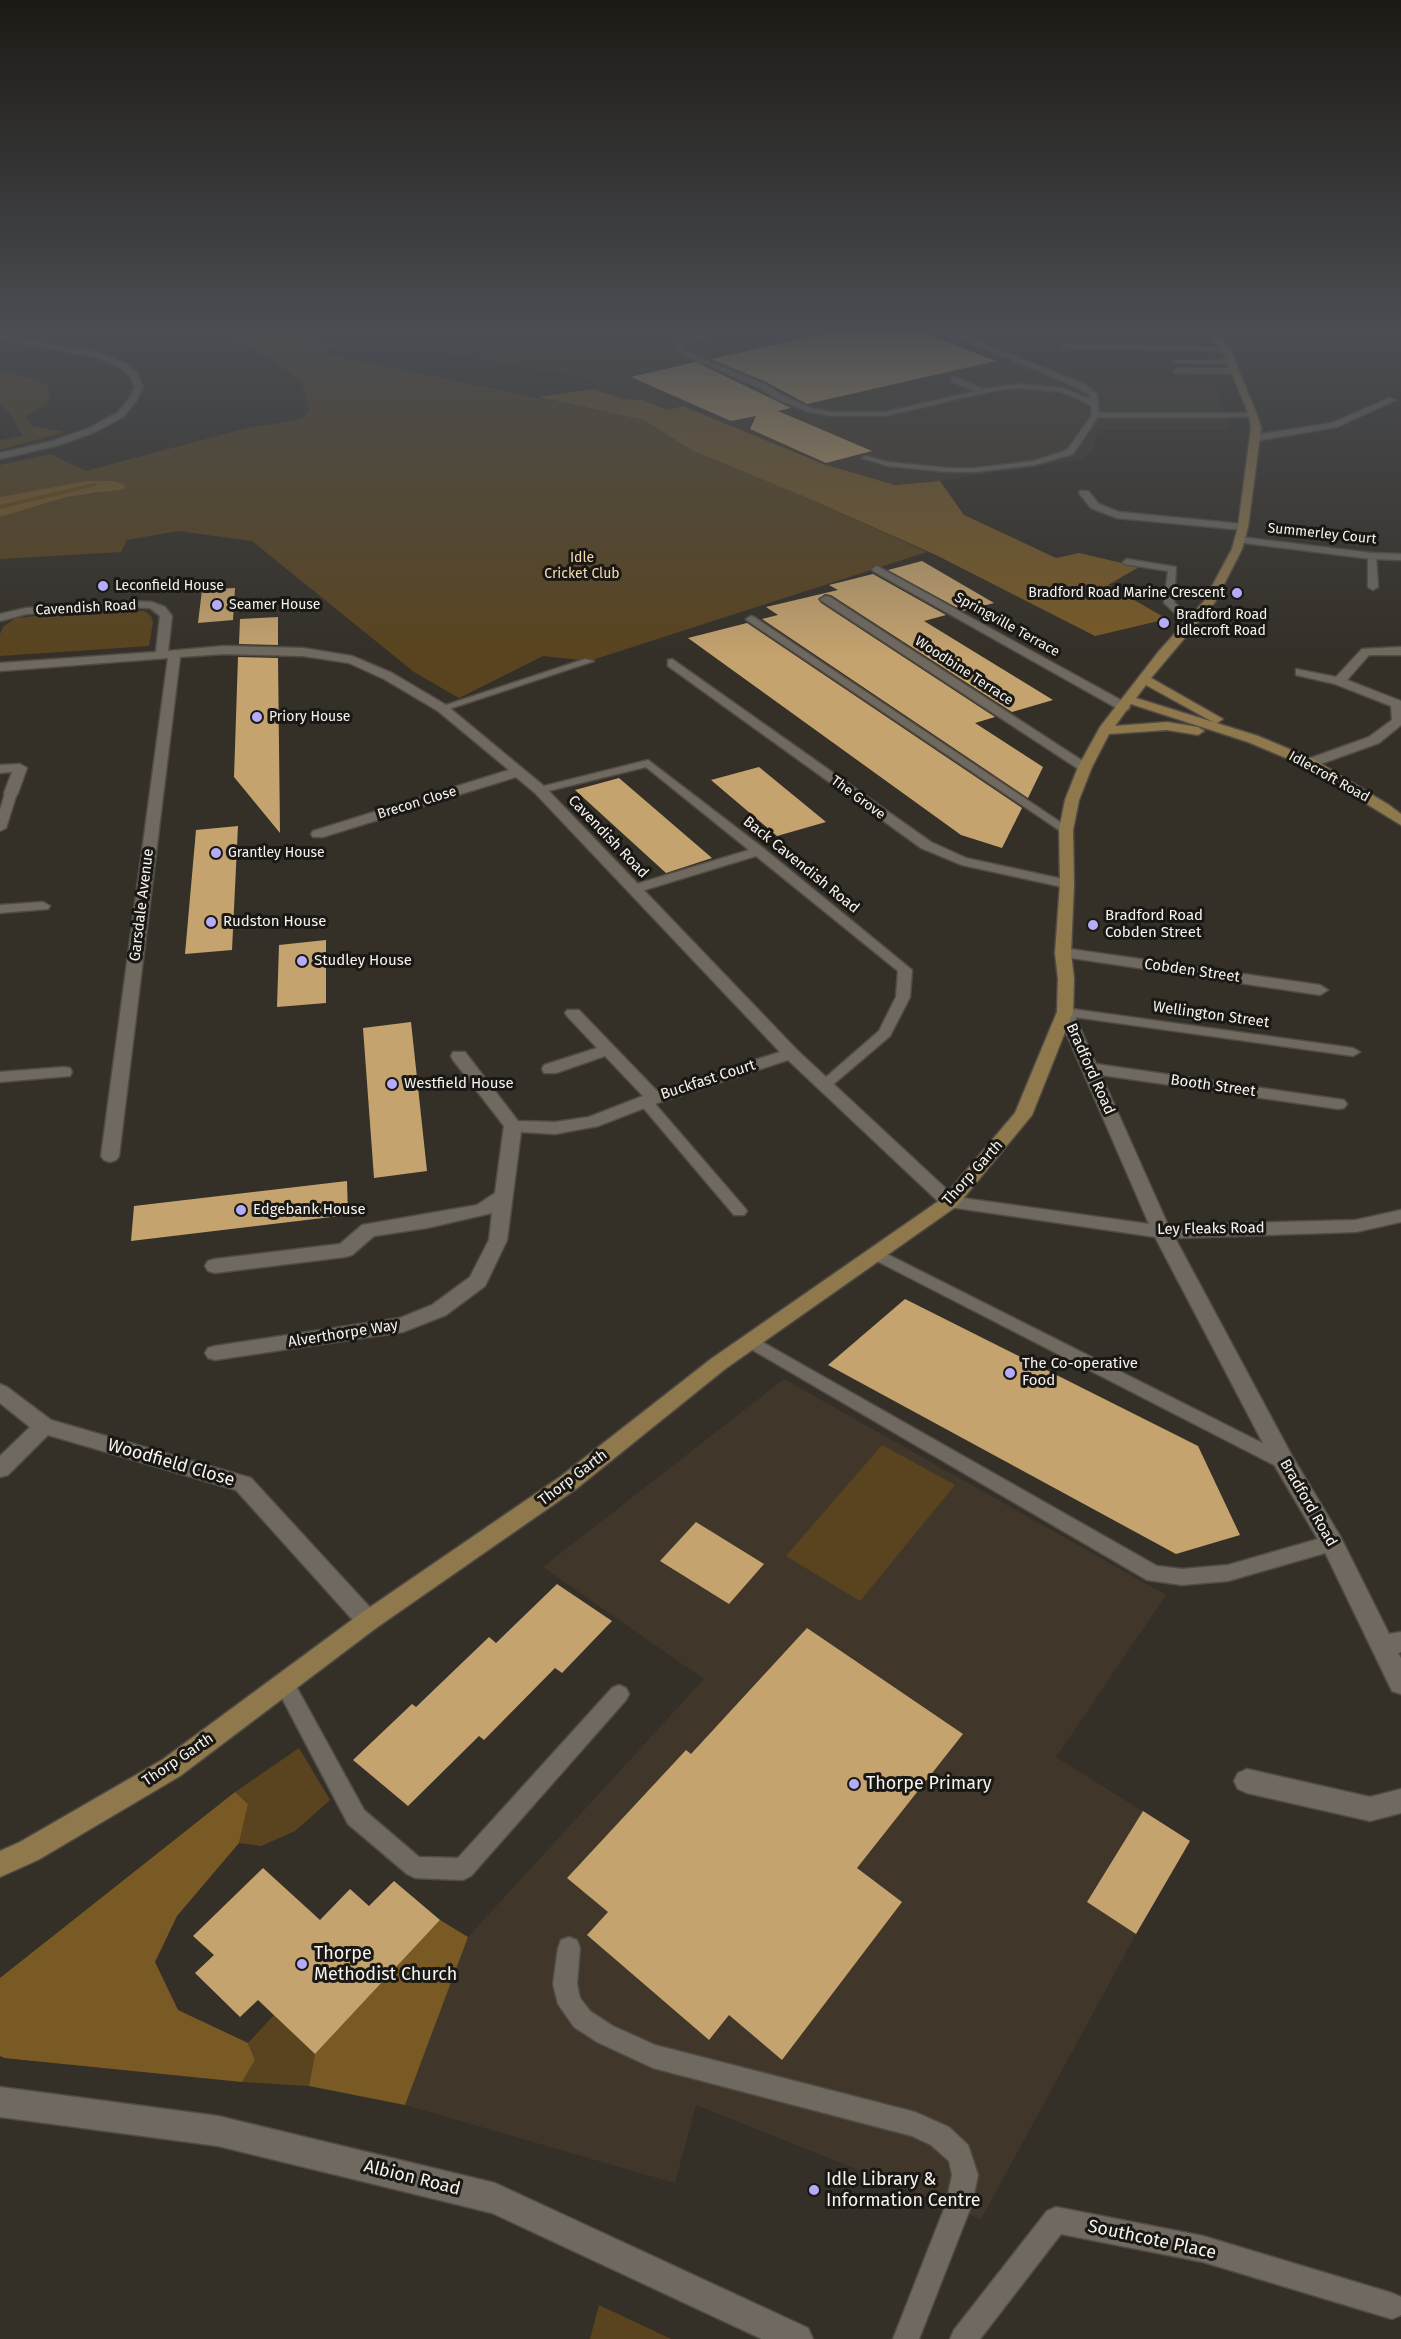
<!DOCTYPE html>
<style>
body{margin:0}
canvas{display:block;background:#342f27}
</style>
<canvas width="1401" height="2339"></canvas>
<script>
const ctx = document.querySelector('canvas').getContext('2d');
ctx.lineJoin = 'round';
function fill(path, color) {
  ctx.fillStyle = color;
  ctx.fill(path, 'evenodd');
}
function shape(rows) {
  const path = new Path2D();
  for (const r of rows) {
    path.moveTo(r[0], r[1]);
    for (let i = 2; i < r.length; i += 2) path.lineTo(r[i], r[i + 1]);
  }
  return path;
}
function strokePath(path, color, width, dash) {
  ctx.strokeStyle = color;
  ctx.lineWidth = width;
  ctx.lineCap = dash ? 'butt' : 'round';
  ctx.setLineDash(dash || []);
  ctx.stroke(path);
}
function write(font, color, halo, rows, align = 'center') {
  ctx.font = font + ' "Fira Sans",sans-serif';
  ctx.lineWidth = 6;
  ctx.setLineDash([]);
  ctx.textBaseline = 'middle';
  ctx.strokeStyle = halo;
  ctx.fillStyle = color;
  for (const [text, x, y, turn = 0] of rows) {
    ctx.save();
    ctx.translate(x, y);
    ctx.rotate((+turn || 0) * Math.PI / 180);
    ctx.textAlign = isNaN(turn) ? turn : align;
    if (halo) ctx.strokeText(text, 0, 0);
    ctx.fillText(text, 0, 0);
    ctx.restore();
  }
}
fill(shape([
 [436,332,957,332,1039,365,1073,371,1112,383,1214,382,1230,429,1099,429,1091,452,1082,459,940,481,895,485,823,464,683,406,667,410,643,400,623,399,594,389,591,379,398,344],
 [784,1379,1166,1595,1056,1757,1190,1841,1136,1934,981,2219,696,2105,675,2183,405,2105,468,1937,704,1679,543,1567]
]), '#40372a');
fill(shape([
 [177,332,274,332,340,344,322,353,644,420,693,451,810,499,927,552,589,661,543,656,459,698,414,672,252,541,178,531,127,540,121,552,0,559,0,517,67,497,102,493,86,481,0,497,0,465,50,454,86,471,247,428,303,419,309,410,302,383,273,359,237,342],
 [0,370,34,379,48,386,50,396,45,405,25,416,32,426,64,432,0,450,0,440,23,436,8,411,0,405],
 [98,610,131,610,144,611,151,616,153,622,149,646,0,656,0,634,3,627,16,618],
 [882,1445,955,1485,860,1601,786,1556],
 [299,1748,330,1800,295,1831,261,1846,239,1843,248,1804,235,1792],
 [274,2015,315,2054,309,2086,242,2082,255,2060,248,2043],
 [599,2305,671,2339,590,2339]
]), '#5a441f');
fill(shape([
 [594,389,623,399,643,400,667,410,683,406,823,464,895,485,940,481,964,515,1056,558,1079,553,1139,567,1108,585,1167,619,1095,636,936,555,810,499,693,451,644,420,538,397],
 [86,481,113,481,124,485,125,489,67,497,0,517,0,497],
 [235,1792,248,1804,239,1843,177,1916,155,1962,178,2010,248,2043,255,2060,242,2082,4,2058,0,2056,0,1978],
 [440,1920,468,1937,405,2105,309,2086,315,2054]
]), '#795a25');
fill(shape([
 [94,483,97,485,96,486,0,509,0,505,94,483]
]), '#684a12');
fill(shape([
 [833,332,920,332,996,361,807,404,766,382,711,359],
 [696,362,791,408,778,411,872,451,826,463,750,429,756,416,731,421,631,377],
 [922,561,994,603,963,611,888,570],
 [873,574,946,615,924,621,1053,700,1012,712,831,595,825,594,818,599,821,603,995,717,975,723,1043,767,1028,798,762,619,778,615,766,607,838,590,829,585],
 [235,588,233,620,198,623,202,590],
 [278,617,278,645,239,644,240,619],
 [747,623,1022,808,1002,848,961,835,688,638],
 [238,657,278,658,280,833,234,777],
 [759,767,826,822,777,836,711,780],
 [619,778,712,858,666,873,575,790],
 [238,826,232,950,185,954,196,830],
 [326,940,326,1003,277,1007,279,945],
 [411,1022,427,1171,374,1178,363,1028],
 [347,1181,348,1215,131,1241,134,1206],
 [905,1299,1198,1446,1240,1535,1176,1554,828,1365],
 [696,1522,764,1564,729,1604,660,1561],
 [557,1584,612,1621,562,1673,555,1668,484,1740,479,1736,408,1806,353,1760,412,1704,416,1707,489,1637,496,1643],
 [807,1628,963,1734,857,1868,902,1902,782,2060,729,2015,709,2040,587,1935,608,1912,567,1878,686,1750,691,1754],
 [1143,1811,1190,1841,1136,1934,1087,1902],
 [263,1868,320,1920,350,1889,369,1906,394,1881,440,1920,315,2054,258,2000,240,2017,195,1973,214,1955,193,1936]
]), '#c5a36e');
const lane = shape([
 [710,332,721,332,684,343,681,347,683,350,765,384,784,396,811,408,832,412,885,412,975,391,951,381,954,377,983,389,1020,384,1062,388,1090,399,1089,395,1078,388,945,332,954,332,1084,384,1097,394,1099,413,1253,413,1257,415,1253,417,1098,417,1073,454,1035,465,975,472,948,472,888,466,862,458,866,456,888,462,948,468,975,468,1034,461,1067,450,1092,415,1091,406,1077,398,1061,392,1020,388,997,390,885,416,832,416,809,412,778,400,759,388,678,352,675,347,680,341,710,332],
 [1175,360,1232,360,1235,362,1232,364,1173,363,1175,360],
 [1372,553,1376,556,1378,587,1373,590,1368,587,1368,556,1372,553],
 [1127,559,1176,567,1174,602,1195,622,1195,626,1189,626,1164,603,1168,571,1124,564,1123,562,1127,559],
 [751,616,754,617,1072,830,1066,833,1062,832,748,621,746,619,751,616],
 [585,659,594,661,446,710,437,708,585,659],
 [648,760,763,848,912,970,910,997,890,1036,829,1088,824,1089,817,1085,879,1031,896,997,898,971,756,856,638,892,630,892,630,886,749,850,646,767,540,793,534,790,536,788,648,760],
 [11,790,17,793,6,828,0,831,0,810,5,793,11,790],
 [1065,1008,1353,1048,1360,1052,1353,1056,1060,1015,1058,1012,1065,1008],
 [645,1097,650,1098,744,1207,747,1211,744,1215,734,1215,640,1104,638,1101,640,1098,645,1097],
 [877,1249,1290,1457,1293,1462,1290,1467,1284,1469,1278,1467,871,1258,869,1254,871,1250,877,1249],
 [750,1335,1157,1566,1182,1569,1228,1565,1332,1535,1339,1538,1341,1543,1339,1548,1332,1551,1228,1581,1182,1585,1147,1580,744,1345,742,1341,744,1337,750,1335],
 [284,1674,291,1677,364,1810,419,1857,458,1858,612,1688,619,1685,626,1688,629,1694,626,1700,471,1876,463,1880,415,1878,407,1874,348,1824,274,1683,277,1677,284,1674],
 [569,1937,577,1940,580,1948,577,1984,580,1998,590,2011,613,2026,655,2045,915,2112,949,2127,968,2145,978,2175,972,2204,919,2339,893,2339,946,2204,952,2175,949,2161,931,2145,912,2136,653,2068,597,2042,574,2027,558,2004,553,1984,558,1948,561,1940,569,1937],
 [1056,2207,1203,2236,1392,2293,1401,2297,1401,2315,1392,2319,1203,2262,1061,2234,980,2339,950,2339,954,2330,1047,2211,1056,2207]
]);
const street = shape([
 [0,335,101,353,125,363,137,373,143,387,136,401,123,417,95,432,59,445,0,459,0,453,53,441,89,428,117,413,128,400,135,387,130,376,119,367,96,357,0,339,0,335],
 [1066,344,1226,347,1230,349,1226,351,1063,348,1063,344,1066,344],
 [1178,368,1236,368,1240,371,1236,374,1175,373,1174,371,1178,368],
 [1389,398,1396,400,1337,427,1255,441,1250,438,1255,435,1332,423,1389,398],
 [1080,491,1088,491,1099,504,1119,512,1243,524,1248,527,1243,530,1117,518,1091,508,1079,493,1080,491],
 [1240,537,1372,553,1401,554,1401,560,1372,559,1236,542,1235,540,1240,537],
 [877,566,1128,704,1130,707,1128,710,1120,710,873,571,872,569,877,566],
 [826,596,830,597,1092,767,1085,771,1080,770,822,601,820,599,826,596],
 [128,601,152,602,165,607,172,616,168,651,224,646,303,648,352,656,392,673,446,705,545,787,797,1050,955,1197,1149,1224,1057,1012,1065,1007,1073,1012,1096,1064,1344,1100,1347,1104,1344,1108,1338,1109,1101,1075,1168,1225,1356,1220,1401,1210,1401,1222,1356,1232,1175,1238,1292,1456,1340,1536,1389,1634,1401,1632,1401,1652,1398,1653,1401,1658,1401,1694,1392,1691,1323,1548,1276,1468,1155,1237,943,1206,788,1060,660,1102,598,1126,555,1134,521,1132,507,1240,485,1286,446,1315,403,1332,215,1360,208,1358,205,1353,208,1348,215,1346,400,1318,432,1305,470,1277,489,1240,492,1213,427,1228,374,1236,352,1255,345,1257,215,1273,208,1271,205,1266,208,1261,215,1259,340,1244,362,1225,477,1205,495,1193,504,1126,453,1060,451,1056,453,1052,465,1052,518,1121,555,1122,589,1117,643,1096,605,1056,556,1073,544,1073,542,1069,544,1065,597,1048,567,1016,565,1013,567,1010,579,1010,657,1091,780,1052,535,793,516,777,323,837,313,837,311,834,313,831,509,770,438,711,384,679,349,663,303,656,224,654,180,657,119,1156,116,1160,110,1162,104,1160,101,1156,168,658,0,671,0,663,156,652,160,616,150,608,128,607,26,614,0,621,0,614,26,608,128,601],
 [1401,647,1401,655,1369,655,1347,680,1401,701,1401,725,1379,743,1315,766,1305,766,1303,763,1305,760,1369,737,1392,720,1391,706,1335,684,1296,675,1296,669,1336,677,1362,649,1401,647],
 [672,659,931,842,966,858,1067,880,1074,884,1067,888,962,865,921,848,668,666,668,660,672,659],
 [20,764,27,768,18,793,16,796,6,796,4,793,12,772,0,773,0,765,20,764],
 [43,902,50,906,48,909,0,913,0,905,43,902],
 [1063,948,1320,985,1328,990,1320,995,1058,956,1055,953,1063,948],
 [64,1067,70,1068,72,1072,70,1076,0,1082,0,1072,64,1067],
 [0,1384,7,1387,51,1420,251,1478,376,1614,380,1621,376,1628,368,1631,360,1628,236,1490,48,1435,8,1475,0,1477,0,1456,30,1427,0,1403,0,1384],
 [1247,1769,1370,1797,1401,1789,1401,1813,1370,1821,1247,1793,1238,1789,1234,1781,1238,1773,1247,1769],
 [0,2087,218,2116,495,2183,808,2328,813,2339,762,2339,492,2213,218,2146,0,2117,0,2087]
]);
const secondary = shape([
 [1206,332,1215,332,1230,349,1257,415,1261,428,1248,527,1242,549,1215,602,1151,678,1223,719,1217,723,1213,722,1146,685,1136,698,1258,736,1315,760,1389,805,1401,814,1401,825,1305,766,1248,742,1131,704,1115,726,1167,722,1198,727,1204,731,1198,735,1167,730,1109,734,1092,767,1079,800,1073,830,1074,884,1071,953,1074,979,1073,1012,1032,1115,957,1206,725,1369,576,1489,376,1628,180,1776,38,1860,0,1877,0,1851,20,1842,162,1760,360,1614,560,1477,711,1359,943,1198,1015,1113,1057,1012,1058,979,1055,953,1060,884,1059,830,1065,800,1078,767,1100,727,1159,651,1204,601,1232,549,1238,527,1251,428,1249,415,1222,350,1206,332]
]);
strokePath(lane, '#504c45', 3);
strokePath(street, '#504c45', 3);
strokePath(secondary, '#504c45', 3);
fill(lane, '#6f6960');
fill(street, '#6f6960');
fill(secondary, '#8f784c');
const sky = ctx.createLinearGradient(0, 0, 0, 660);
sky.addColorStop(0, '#1d1a15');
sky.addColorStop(0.5, '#4a4d52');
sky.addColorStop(1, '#4a4d5200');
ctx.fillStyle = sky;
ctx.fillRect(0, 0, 1401, 660);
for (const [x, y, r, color] of [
 [103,586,6,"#b4acf9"],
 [1237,593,6,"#b4acf9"],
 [217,605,6,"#b4acf9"],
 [1164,623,6,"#b4acf9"],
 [257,717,6,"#b4acf9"],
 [216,853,6,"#b4acf9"],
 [211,922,6,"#b4acf9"],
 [1093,925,6,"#b4acf9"],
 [302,961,6,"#b4acf9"],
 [392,1084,6,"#b4acf9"],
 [241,1210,6,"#b4acf9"],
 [1010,1373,6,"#b4acf9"],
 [854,1784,6,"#b4acf9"],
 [302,1964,6,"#b4acf9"],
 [814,2190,6,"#b4acf9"]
]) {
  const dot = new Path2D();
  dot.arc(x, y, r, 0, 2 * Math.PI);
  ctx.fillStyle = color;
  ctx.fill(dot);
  strokePath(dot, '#1a1814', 2);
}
write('14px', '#f6f3ee', '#1a1814', [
 ["Summerley Court",1322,534,6],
 ["Cavendish Road",86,608,-3],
 ["Springville Terrace",1007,625,29],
 ["Woodbine Terrace",964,671,33],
 ["Idlecroft Road",1329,777,29],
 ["The Grove",858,798,36],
 ["Brecon Close",417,803,-17]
]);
write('14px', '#f9dcaf', '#1a1814', [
 ["Idle",582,558],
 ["Cricket Club",582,574]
]);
write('14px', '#f6f3ee', '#1a1814', [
 ["Leconfield House",115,586],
 ["Bradford Road Marine Crescent",1225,593,"right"],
 ["Seamer House",229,605],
 ["Bradford Road",1176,615],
 ["Idlecroft Road",1176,631],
 ["Priory House",269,717],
 ["Grantley House",228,853]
], 'left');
write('15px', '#f6f3ee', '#1a1814', [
 ["Cavendish Road",608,837,46],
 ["Back Cavendish Road",801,865,39],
 ["Garsdale Avenue",142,905,-83],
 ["Cobden Street",1192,971,8],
 ["Wellington Street",1211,1015,8],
 ["Bradford Road",1090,1069,66],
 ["Buckfast Court",708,1080,-18],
 ["Booth Street",1213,1086,8],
 ["Thorp Garth",973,1173,-48],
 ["Ley Fleaks Road",1211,1229,-1],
 ["Alverthorpe Way",343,1334,-9],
 ["Thorp Garth",573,1478,-37],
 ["Bradford Road",1308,1503,60],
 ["Thorp Garth",178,1760,-34]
]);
write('15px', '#f6f3ee', '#1a1814', [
 ["Bradford Road",1105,916],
 ["Cobden Street",1105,933],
 ["Rudston House",223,922],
 ["Studley House",314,961],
 ["Westfield House",404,1084],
 ["Edgebank House",253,1210],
 ["The Co-operative",1022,1364],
 ["Food",1022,1381]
], 'left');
write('18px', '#f6f3ee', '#1a1814', [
 ["Woodfield Close",171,1463,16],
 ["Albion Road",412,2178,14],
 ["Southcote Place",1152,2240,12]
]);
write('18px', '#f6f3ee', '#1a1814', [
 ["Thorpe Primary",866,1784],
 ["Thorpe",314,1954],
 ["Methodist Church",314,1975],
 ["Idle Library &",826,2180],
 ["Information Centre",826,2201]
], 'left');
</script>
